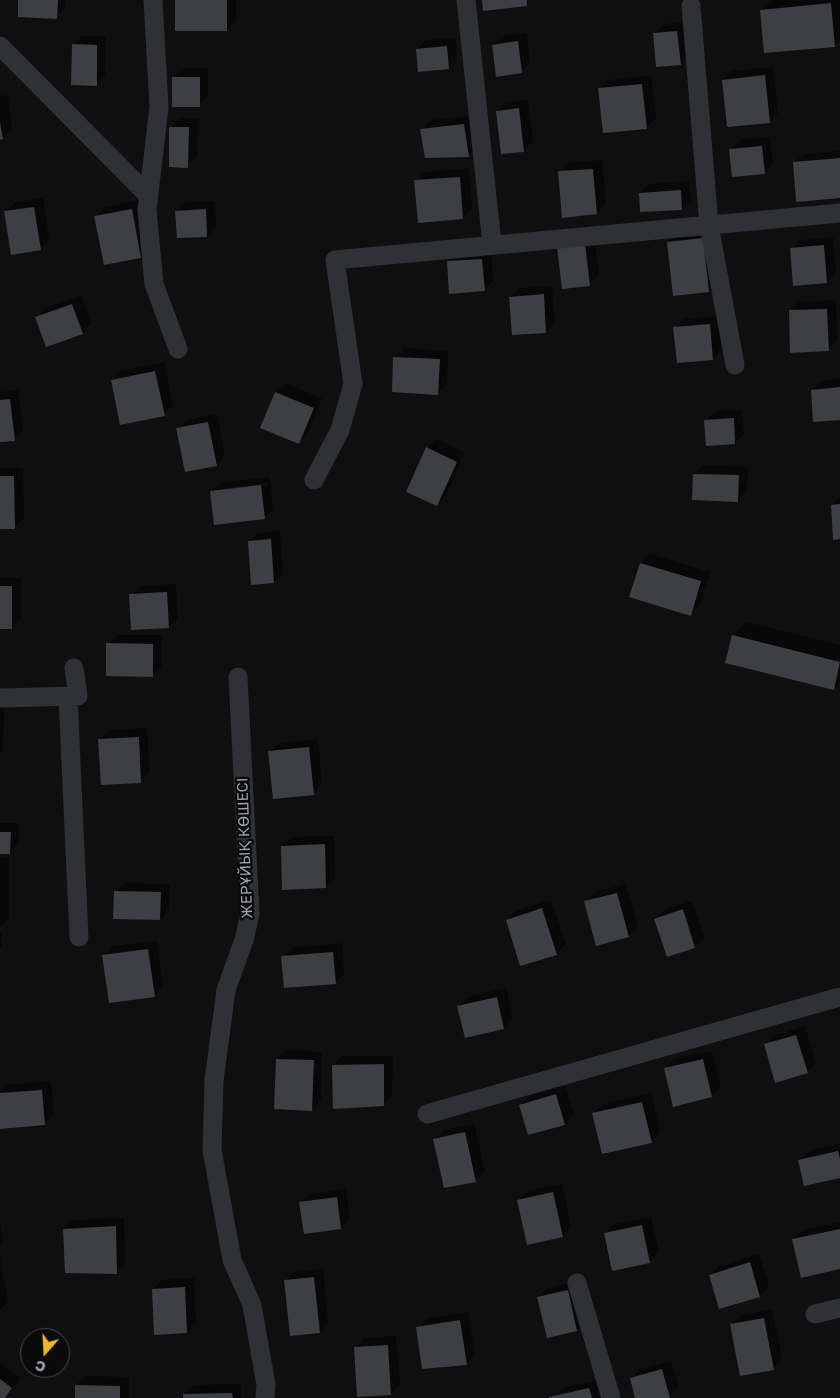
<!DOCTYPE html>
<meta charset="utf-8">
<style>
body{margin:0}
#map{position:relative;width:840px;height:1398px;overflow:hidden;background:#0f0f10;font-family:"Golos Text",sans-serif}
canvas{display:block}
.north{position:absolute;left:20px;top:1328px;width:50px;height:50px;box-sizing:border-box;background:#0a0a0b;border:1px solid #46484d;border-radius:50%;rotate:199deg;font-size:14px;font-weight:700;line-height:20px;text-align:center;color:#a0a4b1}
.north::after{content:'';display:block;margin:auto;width:18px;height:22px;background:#ebb82c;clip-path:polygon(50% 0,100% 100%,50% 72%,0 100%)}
</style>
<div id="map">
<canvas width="840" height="1398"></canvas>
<div class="north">С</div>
</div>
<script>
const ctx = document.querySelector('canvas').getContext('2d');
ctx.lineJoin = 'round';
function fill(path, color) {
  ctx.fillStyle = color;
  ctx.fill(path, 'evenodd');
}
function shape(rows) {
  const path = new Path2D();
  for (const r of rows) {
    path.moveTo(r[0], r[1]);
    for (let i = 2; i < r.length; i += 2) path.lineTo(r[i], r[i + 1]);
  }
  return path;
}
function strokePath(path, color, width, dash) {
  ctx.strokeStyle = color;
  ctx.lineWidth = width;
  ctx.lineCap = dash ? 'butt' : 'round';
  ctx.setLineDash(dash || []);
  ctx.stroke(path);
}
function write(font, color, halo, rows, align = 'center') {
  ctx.font = font + ' "Golos Text",sans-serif';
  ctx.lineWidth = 4.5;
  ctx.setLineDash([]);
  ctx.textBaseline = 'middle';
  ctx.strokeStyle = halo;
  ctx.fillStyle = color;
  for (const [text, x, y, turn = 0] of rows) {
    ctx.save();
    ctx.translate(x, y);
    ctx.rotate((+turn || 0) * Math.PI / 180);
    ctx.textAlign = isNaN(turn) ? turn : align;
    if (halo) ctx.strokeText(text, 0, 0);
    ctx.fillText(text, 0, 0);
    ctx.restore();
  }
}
fill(shape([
 [19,0,66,0,66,8,56,18],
 [176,0,236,0,236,21,227,30],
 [771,0,840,0,840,40,834,46,761,10],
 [686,22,689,55,680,64,654,33,664,24],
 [527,33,530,63,521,72,493,45,502,36],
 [82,36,106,36,105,75,96,84,73,45],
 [456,38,457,59,448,68,417,49,426,40],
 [773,67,778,113,769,122,723,80,732,71],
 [182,68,208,68,208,96,199,105,173,78],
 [651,75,656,118,647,127,600,89,609,80],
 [8,95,12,129,3,138,0,138,0,96],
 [528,100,533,141,523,151,497,111,506,102],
 [473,116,477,146,468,156,421,129,430,120],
 [180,118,198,119,197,157,187,166,171,127],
 [770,137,773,164,764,173,731,149,740,140],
 [840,151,840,197,794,163,804,154],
 [602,160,606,204,597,213,560,172,569,163],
 [469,168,472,209,463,218,416,181,425,172],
 [689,181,691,200,681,209,640,193,649,184],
 [43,198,49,240,40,249,6,212,15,202],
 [140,200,150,248,141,257,95,217,105,207],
 [215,201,216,227,207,236,177,211,186,202],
 [712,229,717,281,708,291,668,242,677,233],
 [594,235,599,275,589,285,559,247],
 [833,237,836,272,827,282,794,285,791,249,800,240],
 [491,250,493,281,484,290,448,261,457,252],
 [552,286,555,323,546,332,510,297,519,288],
 [81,295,91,324,82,333,37,317,46,308],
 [836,300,837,341,828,350,790,311,799,302],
 [719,316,722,350,712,359,675,328,684,319],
 [404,348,448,351,447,384,437,393,394,358],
 [164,362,173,405,164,414,112,380,121,371],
 [840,379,840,419,812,390,821,381],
 [285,383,322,398,308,433,299,443,276,392],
 [18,390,23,430,14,440,0,441,0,392],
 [742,410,744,434,735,443,706,420,715,411],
 [217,414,225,456,216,465,178,429,187,420],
 [436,439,465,453,446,495,437,505,427,448],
 [704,465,748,467,747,491,738,500,694,474],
 [0,468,23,468,24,518,15,527,0,528],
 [270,477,273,509,264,518,211,492,220,483],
 [267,483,267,486,220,491,220,489],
 [840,497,840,538,832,505],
 [280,531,283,573,274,582,252,583,249,542,258,533],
 [650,554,710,572,700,605,691,614,631,596,641,563],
 [0,578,21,578,21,618,12,627,0,627],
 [176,584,178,618,169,627,131,595,140,586],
 [746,622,840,645,840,683,834,689,733,636],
 [117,635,162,635,161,667,152,676,108,644],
 [0,707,4,707,3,750,0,753],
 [147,728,150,772,140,781,99,739,109,730],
 [318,739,322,784,313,793,270,752,279,743],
 [0,823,19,823,18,844,9,853,0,853],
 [334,836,335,878,326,887,282,846,291,837],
 [0,858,9,858,9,918,0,927],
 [124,883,170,884,169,910,160,919,115,892],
 [626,884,638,927,629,936,586,902,595,892],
 [551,900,566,944,557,953,521,965,507,920,516,911],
 [692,901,704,938,695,947,668,956,655,919,664,910],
 [0,932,2,932,2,946,0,948],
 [157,941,163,987,154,996,104,956,113,946],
 [342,943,344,974,335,983,283,957,292,948],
 [506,988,513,1019,504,1028,466,1037,459,1006,468,997],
 [805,1026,816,1063,807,1072,765,1045,774,1036],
 [286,1050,322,1052,321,1100,311,1109,277,1059],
 [712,1051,721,1087,712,1096,665,1068,674,1059],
 [342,1056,393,1056,392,1096,383,1105,333,1065],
 [51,1081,54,1114,45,1124,0,1128,0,1091,6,1085],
 [565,1086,574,1114,565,1123,528,1134,520,1106,529,1096],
 [651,1093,660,1132,651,1142,594,1113,603,1104],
 [474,1124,485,1171,475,1181,435,1139,444,1130],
 [840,1144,840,1177,800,1160,809,1151],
 [562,1184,571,1227,562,1236,519,1201,528,1191],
 [346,1189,350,1219,341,1228,301,1203,310,1194],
 [651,1217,659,1252,650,1261,613,1269,605,1234,614,1224],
 [124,1218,125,1264,116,1273,64,1229,73,1220],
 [840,1222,840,1268,793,1240,803,1230],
 [0,1223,3,1241,0,1244],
 [759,1254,769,1286,760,1296,720,1307,710,1275,719,1266],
 [0,1257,8,1302,0,1310],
 [323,1269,328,1323,319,1332,285,1281,295,1272],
 [194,1278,196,1323,187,1332,153,1289,162,1280],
 [577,1281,586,1321,577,1330,539,1297,548,1288],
 [772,1309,782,1359,773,1369,731,1325,740,1316],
 [468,1312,475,1355,466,1364,418,1328,427,1318],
 [396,1336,400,1385,391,1394,355,1348,364,1338],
 [671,1361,679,1387,670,1396,664,1398,636,1398,631,1379,640,1369],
 [0,1363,21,1378,6,1398,0,1398],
 [85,1376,129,1377,129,1398,76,1398,76,1386],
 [598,1380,602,1398,553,1398,562,1388],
 [241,1384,241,1398,185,1398,184,1394,194,1385]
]), '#0007');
fill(shape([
 [18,0,58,0,57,19,18,17],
 [175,0,227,0,227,31,175,31],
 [482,0,527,0,527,6,483,11],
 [831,3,835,47,764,53,760,10],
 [677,31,681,65,656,67,653,33],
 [518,41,522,73,496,77,492,45],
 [72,44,97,45,97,86,71,85],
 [447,46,449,69,418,72,416,49],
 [765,75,770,123,727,127,722,80],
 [172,77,200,77,200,107,172,107],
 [642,84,647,129,603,133,598,88],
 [519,108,524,152,501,154,496,111],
 [0,122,3,139,0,140],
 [464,124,469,157,425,158,420,129],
 [169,127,189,127,188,168,169,167],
 [762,146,765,174,732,177,729,149],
 [840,158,840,198,796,202,793,162],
 [593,169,597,214,562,218,558,171],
 [460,177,463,219,418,223,414,180],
 [681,190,682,210,640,212,639,193],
 [34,207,41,250,11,255,4,211],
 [132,209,141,258,104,265,94,216],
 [206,209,207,237,177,238,175,211],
 [703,238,709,292,673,296,667,242],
 [585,243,590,286,562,289,557,247],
 [824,245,827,283,793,286,790,248],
 [482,259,485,291,449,294,447,261],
 [544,294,546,333,512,335,509,297],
 [72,304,83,334,46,347,35,317],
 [827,309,829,351,790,353,789,310],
 [710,324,713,360,677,363,673,327],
 [393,357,440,359,438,395,392,392],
 [155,371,165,416,120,425,111,380],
 [840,387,840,420,813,422,811,390],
 [275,392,314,408,299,444,260,428],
 [10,399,15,441,0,442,0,400],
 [734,418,735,444,706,446,704,420],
 [208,422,217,466,185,472,176,428],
 [426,447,457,462,437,506,406,492],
 [693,474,739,475,738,502,692,500],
 [0,476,14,476,15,529,0,529],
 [261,485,265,519,214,525,210,491],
 [840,504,840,539,833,540,831,505],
 [271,539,274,583,251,585,248,541],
 [640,563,701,581,691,616,629,597],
 [0,586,12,586,12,629,0,629],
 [167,592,169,628,131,630,129,594],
 [732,635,840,662,834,690,725,663],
 [106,643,153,644,153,677,106,676],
 [139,737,141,783,101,785,98,739],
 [309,747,314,795,273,799,268,751],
 [0,832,11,832,10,854,0,854],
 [325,844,326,888,282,890,281,846],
 [114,891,161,892,160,920,113,919],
 [617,893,629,937,596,946,584,901],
 [542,908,557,955,520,966,506,920],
 [683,909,695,948,667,957,654,919],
 [148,949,155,997,109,1003,102,955],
 [333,952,336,984,284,988,281,956],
 [497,997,504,1029,465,1038,457,1006],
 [796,1035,808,1073,775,1083,764,1044],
 [276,1059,314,1060,312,1111,274,1109],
 [703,1059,712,1097,673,1107,664,1068],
 [384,1064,384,1106,333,1109,332,1065],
 [42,1090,45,1125,0,1129,0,1093],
 [556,1094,565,1125,528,1135,519,1105],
 [642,1102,652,1143,602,1154,592,1113],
 [465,1132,476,1182,444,1188,433,1139],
 [838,1151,840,1159,840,1178,804,1186,798,1160],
 [553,1192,563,1237,527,1245,517,1200],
 [337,1197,341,1229,304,1234,299,1202],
 [642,1225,650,1263,612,1271,604,1233],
 [116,1226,117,1274,65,1273,63,1229],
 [840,1229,840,1269,801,1278,792,1239],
 [750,1262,760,1297,719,1309,709,1275],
 [314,1277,320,1333,290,1336,284,1280],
 [185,1287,187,1333,154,1335,152,1289],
 [568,1290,577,1331,547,1338,537,1297],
 [764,1318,774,1370,740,1376,730,1324],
 [460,1320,467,1365,422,1369,416,1327],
 [388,1345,391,1395,357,1397,354,1347],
 [662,1369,670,1398,635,1398,630,1378],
 [0,1379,12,1388,5,1398,0,1398],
 [75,1385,120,1386,120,1398,75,1398],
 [589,1388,592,1398,549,1398,549,1397],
 [232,1393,233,1398,183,1398,183,1394]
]), '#3e3f43');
strokePath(shape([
 [153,0,159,107,147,210,154,284,178,349],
 [466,0,492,244],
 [691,6,709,225,735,365],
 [0,46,149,196],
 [314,480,340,430,353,384,335,260,840,213],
 [238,677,250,914,244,940,226,990,214,1081,212,1150,232,1260,252,1305,266,1385,265,1398],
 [68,697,79,937],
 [0,698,78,696,74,668],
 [427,1114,840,997],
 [577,1283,611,1398],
 [815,1314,840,1308]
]), '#303135', 19);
write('15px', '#a0a4b1', '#0a0a0b', [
 ["ЖЕРҰЙЫҚ КӨШЕСІ",245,848,-92]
]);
</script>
